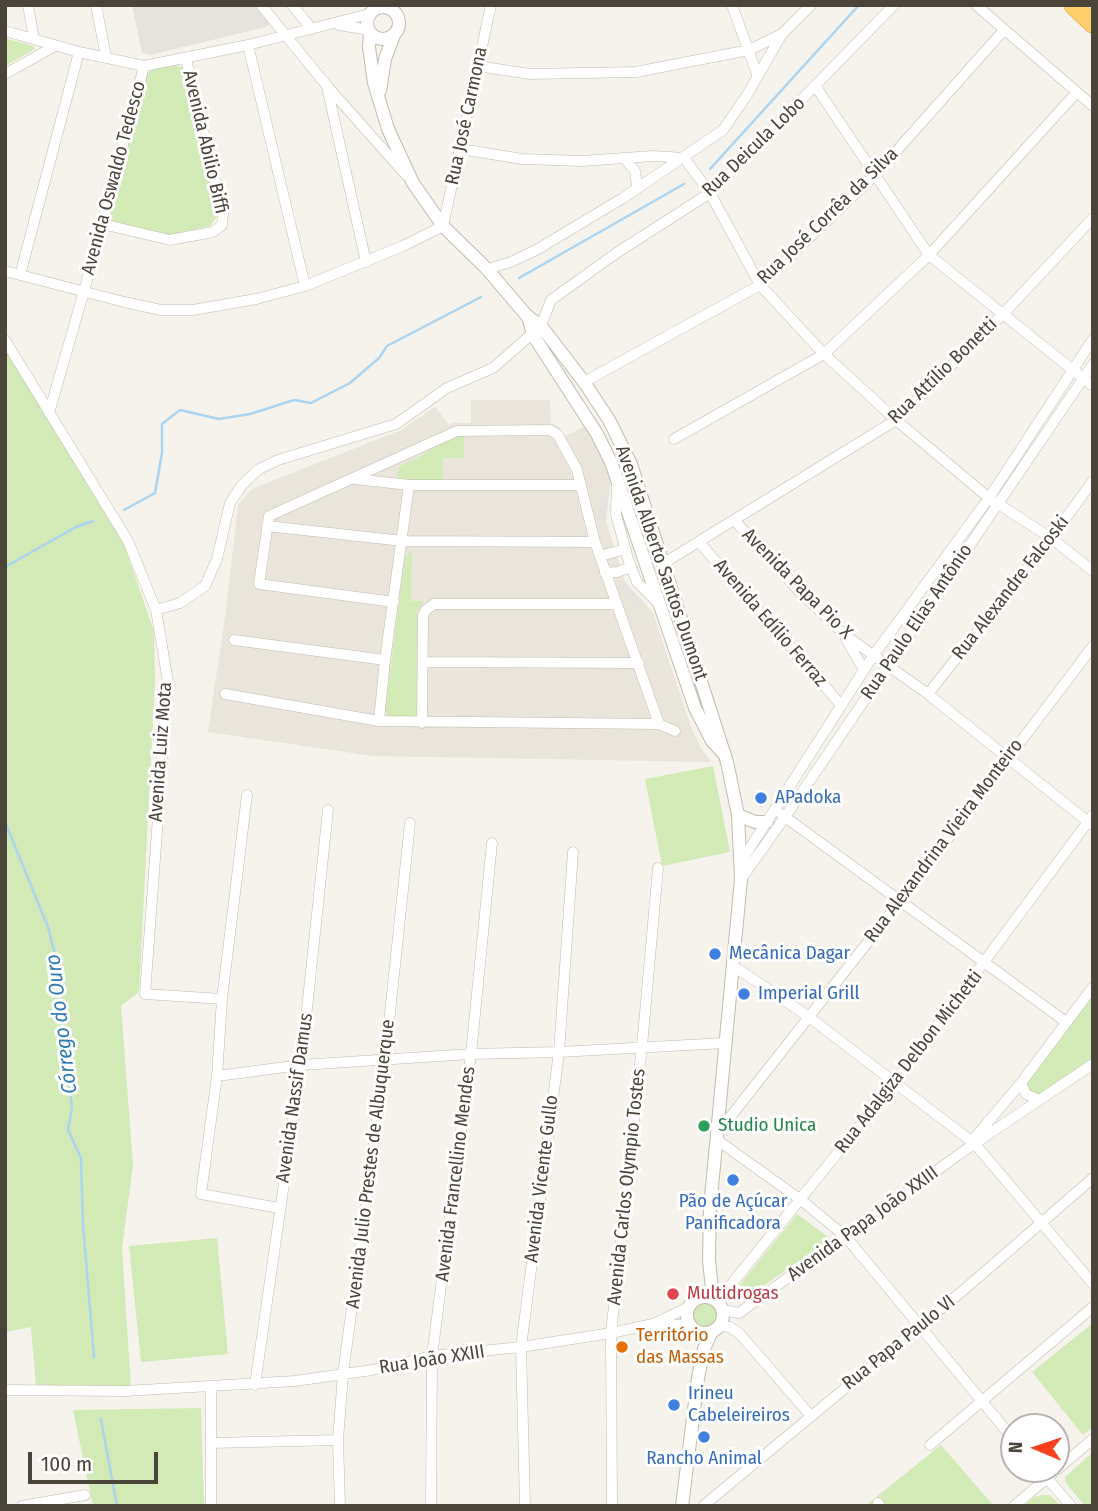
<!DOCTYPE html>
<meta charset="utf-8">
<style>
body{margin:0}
#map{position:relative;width:1098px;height:1511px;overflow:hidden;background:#f6f3ec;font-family:"Fira Sans Condensed",sans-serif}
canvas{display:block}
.frame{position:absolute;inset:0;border:7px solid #4b4439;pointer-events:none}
.north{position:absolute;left:1000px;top:1413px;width:70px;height:70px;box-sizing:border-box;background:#fff;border:2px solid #b7b4b0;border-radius:50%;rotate:272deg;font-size:19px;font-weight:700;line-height:28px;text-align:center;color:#4b4439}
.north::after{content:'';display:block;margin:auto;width:24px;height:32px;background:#fc3f1d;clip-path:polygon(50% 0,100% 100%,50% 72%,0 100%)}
.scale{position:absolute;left:28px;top:1452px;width:130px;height:32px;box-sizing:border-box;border:4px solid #4b4439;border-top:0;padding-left:9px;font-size:21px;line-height:24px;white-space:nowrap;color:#4b4439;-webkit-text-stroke:5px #fff;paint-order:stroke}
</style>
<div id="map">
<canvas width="1098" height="1511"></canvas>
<div class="frame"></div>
<div class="north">N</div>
<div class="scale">100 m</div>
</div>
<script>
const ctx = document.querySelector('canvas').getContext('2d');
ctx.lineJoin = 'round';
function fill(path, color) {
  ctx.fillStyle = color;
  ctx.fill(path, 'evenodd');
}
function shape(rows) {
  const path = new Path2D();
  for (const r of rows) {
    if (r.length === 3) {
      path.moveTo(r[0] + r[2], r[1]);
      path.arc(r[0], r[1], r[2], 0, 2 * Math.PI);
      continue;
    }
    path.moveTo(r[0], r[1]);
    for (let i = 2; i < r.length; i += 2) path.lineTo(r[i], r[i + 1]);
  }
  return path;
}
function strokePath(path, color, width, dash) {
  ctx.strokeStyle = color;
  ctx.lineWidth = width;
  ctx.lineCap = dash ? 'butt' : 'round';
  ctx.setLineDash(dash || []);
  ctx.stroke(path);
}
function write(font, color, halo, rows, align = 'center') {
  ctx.font = font + ' "Fira Sans Condensed",sans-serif';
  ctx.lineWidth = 6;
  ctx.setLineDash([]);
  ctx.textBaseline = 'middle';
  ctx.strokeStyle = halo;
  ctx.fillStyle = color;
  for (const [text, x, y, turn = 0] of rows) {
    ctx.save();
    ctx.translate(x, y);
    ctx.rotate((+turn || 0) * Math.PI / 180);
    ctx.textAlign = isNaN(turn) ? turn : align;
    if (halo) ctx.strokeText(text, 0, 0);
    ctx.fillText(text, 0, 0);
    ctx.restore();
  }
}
fill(shape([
 [471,400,550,400,551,423,559,427,565,436,586,426,600,451,611,480,609,495,601,494,599,521,606,521,625,582,619,587,639,606,644,602,653,613,691,727,701,748,711,762,373,756,208,732,226,610,238,505,252,489,401,430,435,407,449,425,454,423,471,423]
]), '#eae5da');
fill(shape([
 [132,5,256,5,269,24,266,27,150,55,142,53]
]), '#e6e2dd');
fill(shape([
 [5,38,33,46,35,49,5,66],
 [175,65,185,68,218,215,210,226,166,236,111,221,108,218,146,75,153,69],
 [5,345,124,544,154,631,155,681,139,992,121,1006,133,1165,122,1248,131,1388,36,1387,31,1327,5,1332],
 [464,431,464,458,443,458,442,483,399,480,397,473,400,466,418,458,456,432],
 [412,550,411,601,424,601,417,612,417,716,415,719,390,719,385,710,405,557],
 [713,766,730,852,662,866,645,779],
 [1093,992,1093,1058,1040,1094,1034,1094,1028,1089,1026,1084],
 [797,1214,831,1239,746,1298,738,1287],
 [217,1238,228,1354,141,1362,129,1246],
 [704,1315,13],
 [1093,1323,1093,1427,1083,1435,1032,1372],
 [201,1408,204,1506,93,1506,73,1410],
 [941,1445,994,1506,865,1506],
 [1093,1452,1093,1506,1085,1506,1065,1482,1065,1477],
 [1042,1495,1050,1495,1061,1506,1024,1506,1034,1497]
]), '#d2eab5');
fill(shape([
 [601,494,609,495,606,521,598,521],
 [625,582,644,602,639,607,618,587]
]), '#e5e3e0');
strokePath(shape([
 [710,169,859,5],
 [519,278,684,184],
 [124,510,155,493,162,453,162,424,180,410,219,419,250,414,294,400,311,403,350,383,379,358,387,346,481,297],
 [5,567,76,527,93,521],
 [5,822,48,927,57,962,58,1002,72,1107,68,1130,81,1158,83,1225,94,1357],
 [101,1419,117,1506]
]), '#a9d4f2', 2.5);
const minor = shape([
 [28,5,34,39],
 [96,5,106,57],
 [261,5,327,86,406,175],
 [292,5,312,29],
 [732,5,758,77],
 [976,5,1093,106],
 [339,25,369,30],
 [5,31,79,52,144,66,248,45,369,14],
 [248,45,305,286],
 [477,66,530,74,636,72,749,50,782,34],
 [5,74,55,46],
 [327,87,366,262],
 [816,87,929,255,1093,386],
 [460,149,522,159,582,161,653,156,684,158,710,193,760,285,824,354,896,420,989,498,1051,538,1093,571],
 [625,159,635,171,637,186],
 [102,224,170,240,213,232,222,225,223,214,186,59],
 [487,269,511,262,538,249,623,198,723,130,747,95,782,34,811,5],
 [5,271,124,302,161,310,193,310,256,299,305,286,403,246,443,226,491,5],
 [20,275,79,52],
 [5,340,128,541,156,610,168,682,145,994,222,999],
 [584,382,760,285,875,175,1004,30],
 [49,413,84,291,144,66],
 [674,439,824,354,929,255,1077,92],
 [355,479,409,485,581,485],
 [617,483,616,514,628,559,637,582,658,603],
 [735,521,798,590,845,635,928,694,1092,825],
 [267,526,403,541,595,542],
 [699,542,841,705],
 [600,556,625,549],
 [664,563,896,420,1004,313,1093,218],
 [605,573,617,572,631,567],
 [394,602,259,584,269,516,457,431,550,430,558,435,577,470,595,542,659,724],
 [156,610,180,603,205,586,217,559,230,503,242,485,259,469,278,460,396,424,447,388,493,368,541,326,551,300,618,252,710,193,894,5],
 [846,639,864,670],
 [234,640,385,660],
 [424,662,639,663],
 [225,694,379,721,659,724,675,731],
 [928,694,1051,538,1093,481],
 [379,721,385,660,409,485],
 [422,723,423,615,426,610,434,604,616,604],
 [247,795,222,999,217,1076,201,1194,279,1208],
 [781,814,1066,1022],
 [741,862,873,656,989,498,1093,339],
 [741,879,785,817,1093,364],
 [732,965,809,1017,975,1144,1093,1284],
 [217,1076,301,1065,471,1054,559,1052,725,1043],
 [1021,1083,1026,1094,1039,1100],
 [716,1135,901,900,1093,646],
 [716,1139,801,1200,846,1237,1014,1440],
 [972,1141,1021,1083,1093,987],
 [717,1302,895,1082,1093,815],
 [722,1310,739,1313,968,1148,1093,1064],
 [653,1324,690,1325],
 [719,1326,730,1327,739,1333,810,1415],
 [255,1385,301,1065,328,810],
 [211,1388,211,1506],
 [5,1390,125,1391,295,1381,372,1370,432,1356,521,1347,611,1333,653,1324,689,1307],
 [211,1443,338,1440],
 [930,1445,1093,1307],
 [1039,1469,1071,1506],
 [878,1503,880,1506],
 [22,1506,85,1495],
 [340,1506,338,1440,343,1374,385,1060,410,823],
 [431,1506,432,1356,471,1054,492,843],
 [525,1506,521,1347,559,1052,573,852],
 [612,1506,611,1333,642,1046,658,868],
 [703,1506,966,1288,1093,1178],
 [1014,1506,1093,1439]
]);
const tertiary = shape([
 [383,23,16],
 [370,32,369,47,374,83,388,129,413,183,443,226,487,269,527,316,541,326,584,382,609,420,631,464,727,762,738,815,741,879,710,1208,709,1260,713,1299],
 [380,91,385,59,394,35],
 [528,316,533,335,597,434,611,462,695,708,712,741,723,753],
 [738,815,755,822,767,822],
 [705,1315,18],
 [682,1506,698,1378,704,1349,712,1331]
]);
const motorway = shape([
 [1073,5,1093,24]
]);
strokePath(minor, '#c2bbae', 11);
strokePath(tertiary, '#c2bbae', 14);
strokePath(motorway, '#e0a43c', 19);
strokePath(minor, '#fff', 10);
strokePath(tertiary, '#fff', 12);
strokePath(motorway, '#ffcf6e', 18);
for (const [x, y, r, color] of [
 [761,798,7,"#3f7fe0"],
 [715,954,7,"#3f7fe0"],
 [744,994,7,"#3f7fe0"],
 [704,1126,7,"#2e9e5b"],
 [733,1180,7,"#3f7fe0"],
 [673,1294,7,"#e0444e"],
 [622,1347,7,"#e8710a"],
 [674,1405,7,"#3f7fe0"],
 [704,1437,7,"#3f7fe0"]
]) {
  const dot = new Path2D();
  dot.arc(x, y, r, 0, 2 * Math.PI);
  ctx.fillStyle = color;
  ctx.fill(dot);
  strokePath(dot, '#fff', 2.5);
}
write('19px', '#4b4439', '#fff', [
 ["Rua José Carmona",467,116,-78],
 ["Avenida Abilio Biffi",205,142,77],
 ["Rua Deicula Lobo",754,147,-44],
 ["Avenida Oswaldo Tedesco",114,178,-75],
 ["Rua José Corrêa da Silva",828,216,-44],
 ["Rua Attílio Bonetti",943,371,-44],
 ["Avenida Alberto Santos Dumont",661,563,71],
 ["Avenida Papa Pio X",797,584,45],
 ["Rua Alexandre Falcoski",1011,588,-52],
 ["Rua Paulo Elias Antônio",917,622,-56],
 ["Avenida Edílio Ferraz",770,623,49],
 ["Avenida Luiz Mota",161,752,-86],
 ["Rua Alexandrina Vieira Monteiro",944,841,-53],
 ["Rua Adalgiza Delbon Michetti",909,1062,-52],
 ["Avenida Nassif Damus",295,1098,-82],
 ["Avenida Julio Prestes de Albuquerque",371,1164,-83],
 ["Avenida Francellino Mendes",456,1174,-83],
 ["Avenida Vicente Gullo",542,1179,-83],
 ["Avenida Carlos Olympio Tostes",627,1187,-84],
 ["Avenida Papa João XXIII",863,1224,-36],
 ["Rua Papa Paulo VI",899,1343,-39],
 ["Rua João XXIII",432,1360,-9]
]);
write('19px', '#366cbe', '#fff', [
 ["APadoka",775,798],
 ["Mecânica Dagar",729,954],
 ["Imperial Grill",758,994],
 ["Pão de Açúcar",733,1202,"center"],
 ["Panificadora",733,1224,"center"],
 ["Irineu",688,1394],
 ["Cabeleireiros",688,1416],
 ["Rancho Animal",704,1459,"center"]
], 'left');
write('19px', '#27864d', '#fff', [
 ["Studio Unica",718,1126]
], 'left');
write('19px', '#be3a42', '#fff', [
 ["Multidrogas",687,1294]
], 'left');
write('19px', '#c56008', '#fff', [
 ["Território",636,1336],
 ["das Massas",636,1358]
], 'left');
write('italic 21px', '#2e7ab2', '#fff', [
 ["Córrego do Ouro",62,1024,-97]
]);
</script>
